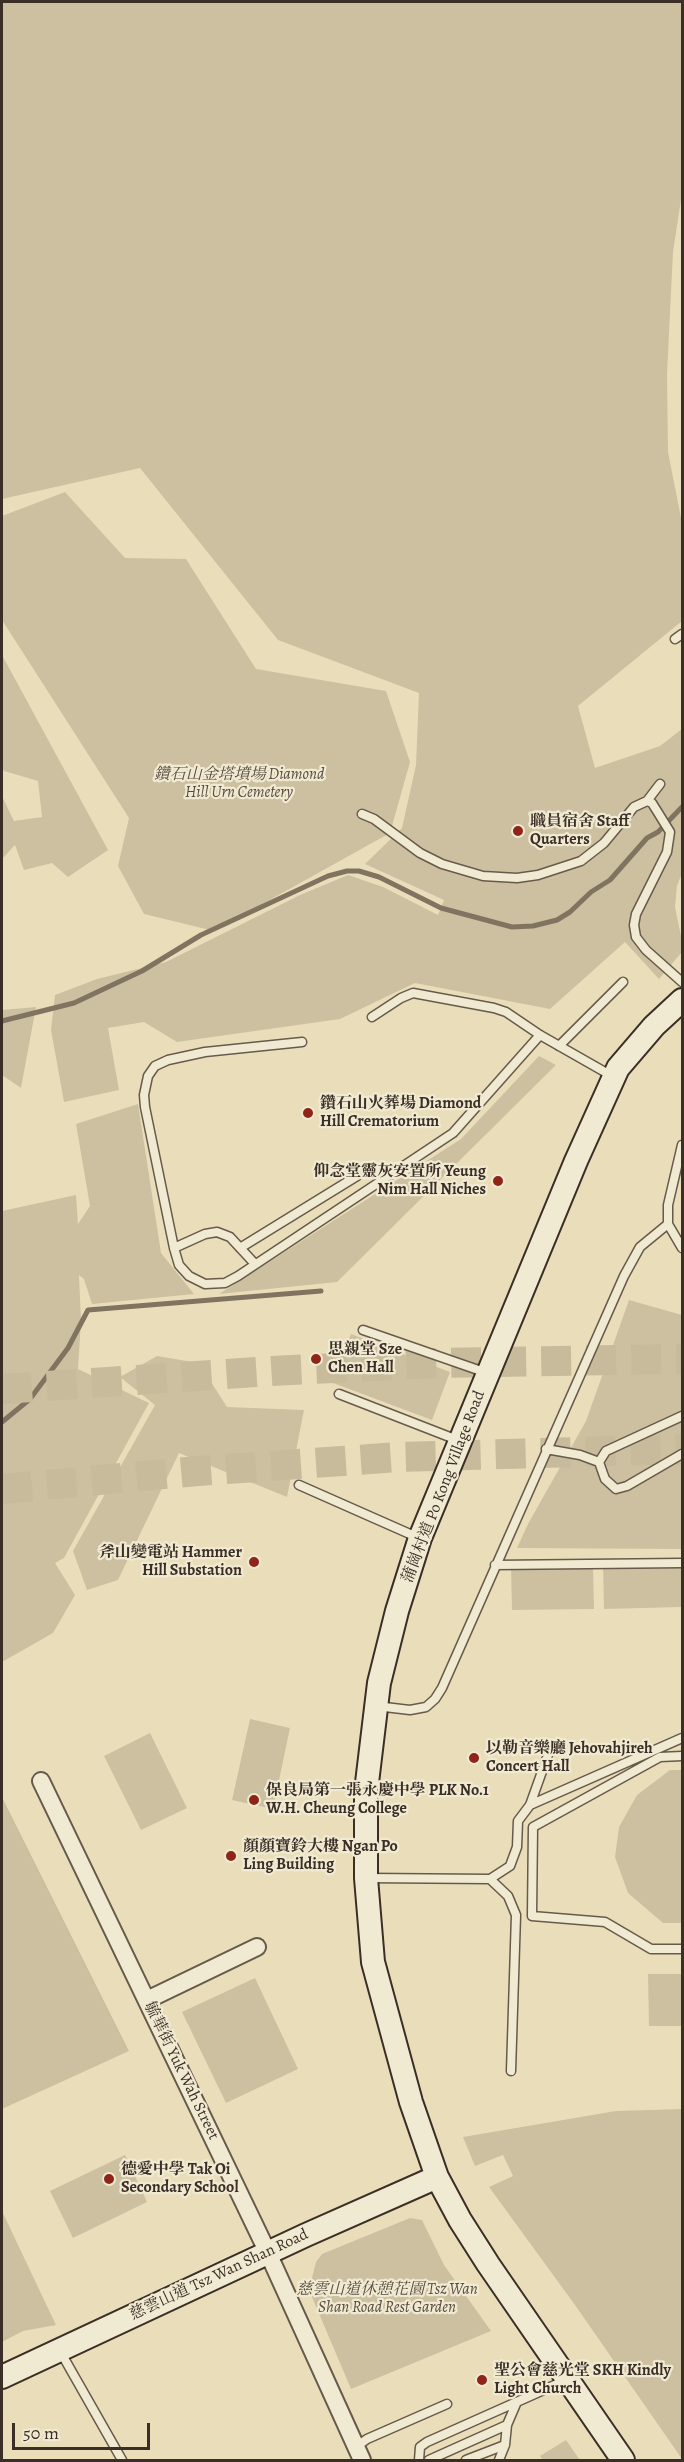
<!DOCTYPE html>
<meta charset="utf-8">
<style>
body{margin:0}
#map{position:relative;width:684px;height:2462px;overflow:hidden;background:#eadeba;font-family:Alegreya,serif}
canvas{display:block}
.frame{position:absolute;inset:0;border:3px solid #3b2e26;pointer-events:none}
.scale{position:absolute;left:12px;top:2423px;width:138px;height:27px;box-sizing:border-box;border:3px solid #3b2e26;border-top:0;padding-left:8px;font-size:18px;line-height:21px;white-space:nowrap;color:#3b2e26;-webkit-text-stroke:4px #f1ead2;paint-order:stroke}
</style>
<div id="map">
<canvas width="684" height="2462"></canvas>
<div class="frame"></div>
<div class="scale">50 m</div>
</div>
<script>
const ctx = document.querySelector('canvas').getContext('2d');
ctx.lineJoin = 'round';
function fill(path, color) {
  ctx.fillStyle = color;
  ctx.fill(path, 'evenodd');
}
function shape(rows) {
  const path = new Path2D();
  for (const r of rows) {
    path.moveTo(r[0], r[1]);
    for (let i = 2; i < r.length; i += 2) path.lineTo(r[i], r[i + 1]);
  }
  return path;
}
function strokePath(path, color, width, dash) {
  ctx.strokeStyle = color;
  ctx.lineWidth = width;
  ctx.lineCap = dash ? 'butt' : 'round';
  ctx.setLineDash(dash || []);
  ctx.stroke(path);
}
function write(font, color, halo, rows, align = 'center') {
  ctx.font = font + ' Alegreya,"Noto Serif TC",serif';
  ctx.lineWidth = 4.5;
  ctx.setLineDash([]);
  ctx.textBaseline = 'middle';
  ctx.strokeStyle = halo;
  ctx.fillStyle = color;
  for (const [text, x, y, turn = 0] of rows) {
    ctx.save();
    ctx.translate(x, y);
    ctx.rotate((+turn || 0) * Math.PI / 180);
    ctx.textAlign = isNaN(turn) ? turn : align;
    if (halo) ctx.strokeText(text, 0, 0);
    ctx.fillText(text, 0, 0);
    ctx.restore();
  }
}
fill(shape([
 [2,2,682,2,682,193,673,252,667,374,668,452,682,523,682,621,578,706,595,768,660,746,682,729,682,873,677,886,675,907,682,941,682,952,659,979,625,942,550,1009,415,983,340,1019,177,1042,144,1022,108,1028,119,1090,64,1102,51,1030,55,995,97,979,166,962,300,895,348,875,383,887,438,915,444,900,365,864,402,828,416,765,419,693,278,640,140,468,2,499],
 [65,492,125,558,186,559,256,669,386,691,410,762,390,833,214,931,144,914,118,866,129,818,2,620,2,516],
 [2,655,108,850,68,877,52,863,24,870,15,845,2,859,2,796,14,821,42,817,38,781,4,771,2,766],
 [36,1007,21,1088,2,1075,2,1010],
 [539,1056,556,1065,337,1282,219,1294,461,1139],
 [138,1104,161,1253,194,1294,92,1304,84,1279,79,1275,81,1321,78,1369,149,1403,64,1558,55,1563,75,1595,53,1633,2,1662,2,1211,76,1195,78,1224,90,1206,76,1124],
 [629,1300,682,1315,682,1549,517,1548,528,1524,586,1421],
 [351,1334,450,1372,432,1420,333,1383],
 [157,1356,199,1363,227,1407,304,1410,287,1497,179,1453,118,1580,87,1590,73,1551,155,1405,120,1377],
 [682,1564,682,1607,604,1609,603,1565],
 [593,1565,594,1609,512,1610,511,1566],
 [250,1719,290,1728,273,1809,232,1800],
 [150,1733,187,1808,141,1830,104,1756],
 [670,1770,682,1770,682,1923,663,1923,628,1893,615,1857,619,1827,637,1795],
 [2,1797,129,2051,2,2109],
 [648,1974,682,1974,682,2026,649,2026],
 [255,1978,298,2069,226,2103,182,2012],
 [682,2109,682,2459,575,2305,489,2187,513,2176,503,2155,475,2166,463,2137,616,2111],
 [125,2155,147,2202,73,2238,50,2191],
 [2,2211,56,2325,23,2331,2,2342],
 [410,2218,422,2220,444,2265,491,2331,351,2389,309,2290,316,2262,322,2254],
 [566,2440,580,2460,543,2460,540,2456]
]), '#ccc0a1');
strokePath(shape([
 [2,1021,74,1003,142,971,201,935,328,876,347,871,359,871,379,877,441,908,512,927,533,926,557,920,570,912,591,892,610,880,647,838,658,832,682,807],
 [2,1422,30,1399,68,1348,88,1310,321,1291]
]), '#807461', 5);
strokePath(shape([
 [2,1389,272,1371,438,1363,682,1359],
 [2,1489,198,1471,399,1457,682,1449]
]), '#c7bb9c', 30, [30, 15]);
const lane = shape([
 [675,639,682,634],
 [647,801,660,784],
 [362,814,374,819,420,853,442,864,483,876,517,878,538,875,581,861,604,843,634,807,647,801,652,803,670,832,667,852,636,914,634,925,636,937,646,950,682,982],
 [372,1017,401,998,413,993,494,1008,506,1012,540,1035,612,1076],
 [302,1042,205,1052,168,1060,155,1066,148,1076,144,1095,145,1107,174,1248,179,1265,189,1276,205,1284,225,1283,238,1276,453,1133,540,1035],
 [559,1046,623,982],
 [682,1145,668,1205,668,1224,682,1248],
 [174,1248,205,1234,217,1232,230,1237,255,1264],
 [240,1248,357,1176],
 [363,1330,487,1373],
 [339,1394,460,1441],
 [682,1416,606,1451,599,1462,605,1479,616,1489,627,1486,682,1454],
 [546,1449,580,1455,599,1462],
 [299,1485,419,1538],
 [495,1565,682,1563],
 [376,1706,410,1710,426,1707,435,1699,442,1688,624,1276,640,1247,668,1224],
 [682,1756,660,1757,533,1827,532,1916,605,1922,651,1949,682,1949],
 [530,1805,682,1738],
 [366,1878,490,1879,508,1896,516,1915,511,2071],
 [490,1879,510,1866,517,1847,518,1821,530,1805,549,1752],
 [60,2351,122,2460],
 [356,2447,367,2439,447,2404],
 [419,2460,420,2447,427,2442,566,2380],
 [429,2460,507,2425],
 [466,2460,505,2445],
 [499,2460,505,2445,507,2425,516,2404]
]);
const street = shape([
 [41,1781,268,2253,362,2460],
 [147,2000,257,1947]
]);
const secondary = shape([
 [2,2377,306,2235,437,2177],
 [623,2460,488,2264,460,2220,437,2177,411,2102,373,1962,366,1878,366,1791,379,1683,397,1611,420,1538,576,1161,618,1068,654,1026,682,1000]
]);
strokePath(lane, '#675a4b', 11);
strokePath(street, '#675a4b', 20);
strokePath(secondary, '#3b2e26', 26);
strokePath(lane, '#f1ead2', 8);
strokePath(street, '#f1ead2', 16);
strokePath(secondary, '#f1ead2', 22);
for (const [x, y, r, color] of [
 [518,831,6,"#8f2418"],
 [308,1113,6,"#8f2418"],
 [498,1181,6,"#8f2418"],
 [316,1359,6,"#8f2418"],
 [254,1562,6,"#8f2418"],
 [474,1758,6,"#8f2418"],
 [254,1800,6,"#8f2418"],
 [231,1856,6,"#8f2418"],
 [109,2179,6,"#8f2418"],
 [482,2380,6,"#8f2418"]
]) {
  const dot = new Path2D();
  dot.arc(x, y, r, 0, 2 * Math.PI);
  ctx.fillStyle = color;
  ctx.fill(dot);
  strokePath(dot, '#f1ead2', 2);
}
write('italic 16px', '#584b3f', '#f1ead2', [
 ["鑽石山金塔墳場 Diamond",239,775],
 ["Hill Urn Cemetery",239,793],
 ["慈雲山道休憩花園 Tsz Wan",387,2290],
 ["Shan Road Rest Garden",387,2308]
]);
write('bold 16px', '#3b2e26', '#f1ead2', [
 ["職員宿舍 Staff",530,822],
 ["Quarters",530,840],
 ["鑽石山火葬場 Diamond",320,1104],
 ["Hill Crematorium",320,1122],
 ["仰念堂靈灰安置所 Yeung",486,1172,"right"],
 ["Nim Hall Niches",486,1190,"right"],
 ["思親堂 Sze",328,1350],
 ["Chen Hall",328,1368],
 ["斧山變電站 Hammer",242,1553,"right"],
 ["Hill Substation",242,1571,"right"],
 ["以勒音樂廳 Jehovahjireh",486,1749],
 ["Concert Hall",486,1767],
 ["保良局第一張永慶中學 PLK No.1",266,1791],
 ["W.H. Cheung College",266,1809],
 ["顏顏寶鈴大樓 Ngan Po",243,1847],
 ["Ling Building",243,1865],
 ["德愛中學 Tak Oi",121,2170],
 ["Secondary School",121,2188],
 ["聖公會慈光堂 SKH Kindly",494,2371],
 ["Light Church",494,2389]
], 'left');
write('16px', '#3b2e26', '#f1ead2', [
 ["蒲崗村道 Po Kong Village Road",444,1487,-69],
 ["毓華街 Yuk Wah Street",181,2071,64],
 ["慈雲山道 Tsz Wan Shan Road",219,2275,-25]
]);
</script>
